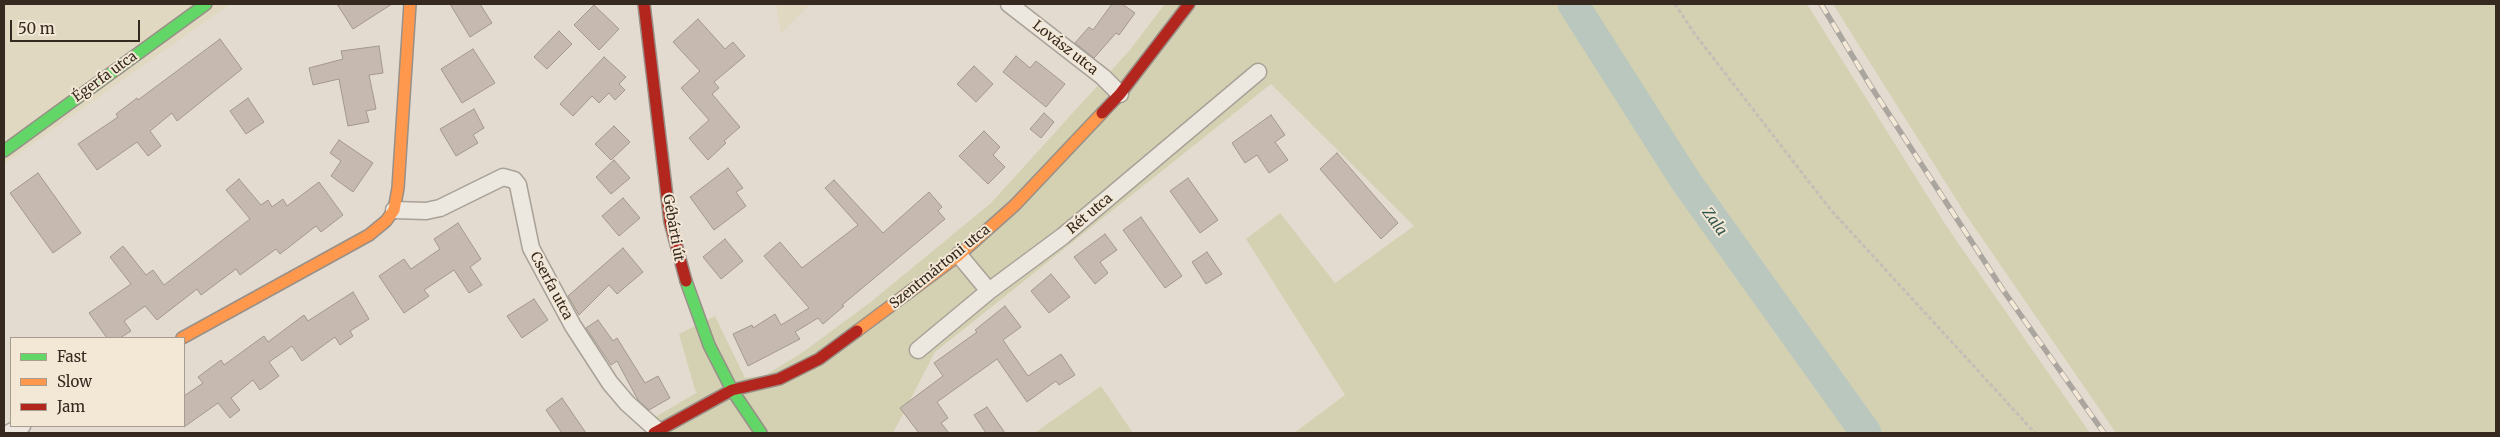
<!DOCTYPE html>
<meta charset="utf-8">
<style>
body{margin:0}
#map{position:relative;width:2500px;height:437px;overflow:hidden;background:#e3dbcf;font-family:Merriweather,serif}
canvas{display:block}
.frame{position:absolute;inset:0;border:5px solid #362920;pointer-events:none}
.legend{position:absolute;left:10px;top:337px;width:175px;height:90px;box-sizing:border-box;background:#f3e8d6;border:1px solid #a79c8d;margin:0;padding:6px 9px;list-style:none;font-size:15px;color:#362920}
.legend li{display:flex;align-items:center;gap:10px;height:25px}
.legend b{width:25px;border:1px solid #a79c8d}
.scale{position:absolute;left:10px;top:20px;width:130px;height:22px;box-sizing:border-box;border:2px solid #362920;border-top:0;padding-left:6px;font-size:15px;line-height:18px;white-space:nowrap;color:#362920;-webkit-text-stroke:4px #f3e8d6;paint-order:stroke}
</style>
<div id="map">
<canvas width="2500" height="437"></canvas>
<div class="frame"></div>
<ul class="legend">
<li><b style="height:6px;background:#63d668"></b>Fast</li>
<li><b style="height:6px;background:#ff974d"></b>Slow</li>
<li><b style="height:6px;background:#b3261e"></b>Jam</li>
</ul>
<div class="scale">50 m</div>
</div>
<script>
const ctx = document.querySelector('canvas').getContext('2d');
ctx.lineJoin = 'round';
function fill(path, color) {
  ctx.fillStyle = color;
  ctx.fill(path, 'evenodd');
}
function shape(rows) {
  const path = new Path2D();
  for (const r of rows) {
    path.moveTo(r[0], r[1]);
    for (let i = 2; i < r.length; i += 2) path.lineTo(r[i], r[i + 1]);
  }
  return path;
}
function strokePath(path, color, width, dash) {
  ctx.strokeStyle = color;
  ctx.lineWidth = width;
  ctx.lineCap = dash ? 'butt' : 'round';
  ctx.setLineDash(dash || []);
  ctx.stroke(path);
}
function write(font, color, halo, rows, align = 'center') {
  ctx.font = font + ' Merriweather,serif';
  ctx.lineWidth = 4;
  ctx.setLineDash([]);
  ctx.textBaseline = 'middle';
  ctx.strokeStyle = halo;
  ctx.fillStyle = color;
  for (const [text, x, y, turn = 0] of rows) {
    ctx.save();
    ctx.translate(x, y);
    ctx.rotate((+turn || 0) * Math.PI / 180);
    ctx.textAlign = isNaN(turn) ? turn : align;
    if (halo) ctx.strokeText(text, 0, 0);
    ctx.fillText(text, 0, 0);
    ctx.restore();
  }
}
fill(shape([
 [4,4,230,4,4,164],
 [776,4,811,4,781,34]
]), '#e1d8c1');
fill(shape([
 [1165,4,1807,4,1947,227,2090,433,1294,433,1345,395,1246,239,1280,213,1335,283,1414,226,1271,84,935,352,893,433,651,433,642,425,696,393,679,334,715,316,745,378,766,375,803,352,872,301,991,203,1129,51],
 [1833,4,2496,4,2496,433,2116,433,1966,215],
 [1101,386,1133,433,1037,433,1036,432]
]), '#d4d1b2');
strokePath(shape([
 [1573,4,1685,180,1866,433]
]), '#b9c7be', 31);
const building = shape([
 [337,4,392,4,353,29,337,4],
 [450,4,480,4,492,23,470,37,450,4],
 [1112,4,1122,4,1135,13,1119,35,1116,33,1094,58,1075,43,1089,27,1093,30,1112,4],
 [594,5,619,29,599,50,574,25,594,5],
 [698,19,725,49,733,42,745,56,714,82,719,88,712,94,740,127,724,141,726,143,708,160,689,138,709,120,681,88,700,71,673,42,698,19],
 [559,31,572,44,547,69,534,57,559,31],
 [220,39,242,69,177,121,172,113,150,131,161,146,148,156,137,142,97,170,78,144,118,117,116,114,137,98,138,100,220,39],
 [379,46,383,73,369,75,376,109,366,111,369,122,348,126,339,79,313,85,309,68,343,59,341,51,379,46],
 [473,49,495,83,462,103,441,69,473,49],
 [1016,56,1030,68,1036,61,1065,84,1046,107,1003,72,1016,56],
 [604,57,626,77,619,84,625,90,615,100,609,93,599,103,592,96,573,116,560,104,604,57],
 [974,66,993,84,976,102,957,84,974,66],
 [248,98,264,122,246,134,230,111,248,98],
 [474,109,484,128,473,135,478,143,456,156,440,129,474,109],
 [1044,113,1054,122,1041,138,1030,129,1044,113],
 [1271,115,1285,135,1275,142,1288,160,1269,173,1257,155,1245,163,1232,143,1271,115],
 [614,126,630,142,611,160,595,144,614,126],
 [984,131,1000,147,993,155,1005,167,988,184,959,156,984,131],
 [339,140,373,163,353,192,331,176,341,161,330,153,339,140],
 [1337,153,1398,223,1381,239,1320,169,1337,153],
 [614,160,630,178,611,194,596,177,614,160],
 [728,168,743,188,736,192,746,206,714,230,690,197,728,168],
 [38,173,81,233,53,253,10,193,38,173],
 [1188,178,1218,220,1200,233,1170,191,1188,178],
 [239,179,261,205,268,200,272,207,283,199,287,206,319,182,343,215,321,232,316,226,280,254,276,249,240,275,236,269,201,295,197,289,157,320,145,306,124,321,131,331,120,338,107,338,89,313,131,284,110,257,123,246,146,275,153,270,164,285,250,219,226,190,239,179],
 [834,180,883,233,929,192,942,207,938,211,945,219,842,305,844,306,823,324,818,318,795,332,800,339,748,366,733,334,752,325,753,328,775,314,781,325,809,308,764,256,780,242,802,268,858,225,825,188,834,180],
 [623,198,640,218,619,236,602,216,623,198],
 [1141,217,1182,276,1165,288,1123,230,1141,217],
 [458,223,481,259,470,267,482,285,469,293,454,270,424,290,429,296,404,313,379,276,404,259,411,269,440,249,434,239,458,223],
 [1105,234,1117,250,1100,262,1108,273,1095,284,1074,257,1105,234],
 [725,239,743,261,721,279,703,257,725,239],
 [623,248,643,272,617,294,609,285,579,315,568,296,623,248],
 [1207,252,1222,274,1206,284,1192,262,1207,252],
 [1051,274,1070,297,1049,313,1031,291,1051,274],
 [353,292,369,319,350,331,353,336,340,345,335,337,302,361,292,346,269,362,279,376,260,390,253,380,231,398,240,410,230,418,218,403,184,427,184,396,203,383,198,377,221,360,224,365,264,336,268,342,304,315,308,321,353,292],
 [534,299,548,320,522,338,507,316,534,299],
 [1005,306,1021,327,1003,340,1028,376,1061,354,1075,375,1059,385,1056,381,1027,402,997,359,937,402,948,418,941,423,949,433,919,433,900,408,943,376,934,363,977,332,975,330,1005,306],
 [598,320,613,341,617,338,645,383,658,376,670,398,649,410,638,400,617,361,611,365,586,328,598,320],
 [562,398,586,433,562,433,546,410,562,398],
 [987,407,1005,433,986,433,974,415,987,407]
]);
fill(building, '#c6b9b0');
strokePath(building, '#a3978e', 1);
const street = shape([
 [1009,4,1103,77,1120,94],
 [394,210,426,211,440,208,503,177,514,180,518,185,531,248,573,326,610,383,627,403,658,431],
 [959,255,989,291],
 [918,350,989,291,1063,236,1258,72],
 [9,433,22,426]
]);
const fast = shape([
 [4,151,206,4],
 [686,281,709,345,732,390,761,433]
]);
const slow = shape([
 [857,331,959,255,1015,205,1102,113],
 [182,338,369,235,386,221,394,210,398,188,410,4]
]);
const jam = shape([
 [644,4,670,222,686,281],
 [1102,113,1120,94,1189,4],
 [654,433,732,390,779,379,819,359,857,331]
]);
strokePath(street, '#a8a198', 19);
strokePath(fast, '#989088', 14);
strokePath(slow, '#989088', 14);
strokePath(jam, '#989088', 14);
strokePath(shape([
 [1675,4,1694,33,1830,209,2035,433]
]), '#c4beb7', 3, [4, 2.5]);
strokePath(street, '#ece7df', 16);
strokePath(fast, '#63d668', 11);
strokePath(slow, '#ff974d', 11);
strokePath(jam, '#b3261e', 11);
const rail = shape([
 [1821,4,1870,85,2003,290,2104,433]
]);
strokePath(rail, '#aba59f', 5.5);
strokePath(rail, '#f3e8d6', 4, [11]);
write('14px', '#362920', '#f3e8d6', [
 ["Lovász utca",1065,48,38],
 ["Égerfa utca",105,77,-36],
 ["Rét utca",1090,214,-40],
 ["Gébárti út",673,228,80],
 ["Szentmártoni utca",940,267,-39],
 ["Cserfa utca",551,286,62]
]);
write('italic 15px', '#31554f', '#f3e8d6', [
 ["Zala",1714,222,54]
]);
</script>
